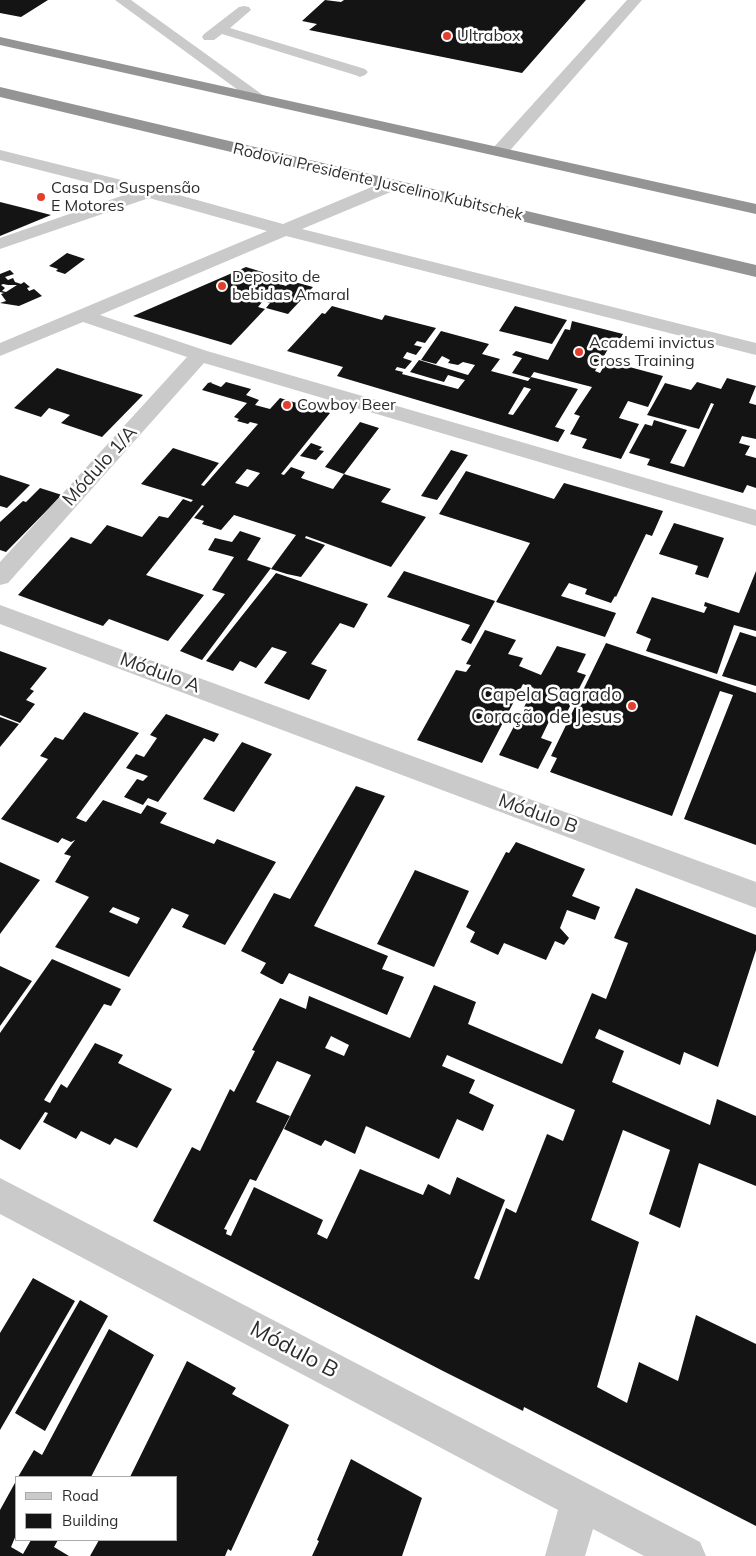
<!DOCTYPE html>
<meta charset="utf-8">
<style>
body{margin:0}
#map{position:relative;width:756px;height:1556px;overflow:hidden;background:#fff;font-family:Mulish,sans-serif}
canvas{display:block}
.legend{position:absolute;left:15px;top:1476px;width:162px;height:65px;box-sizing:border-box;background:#fff;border:1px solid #ababab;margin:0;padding:6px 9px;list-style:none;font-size:15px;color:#2d2d2d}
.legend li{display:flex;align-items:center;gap:10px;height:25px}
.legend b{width:25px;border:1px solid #ababab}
</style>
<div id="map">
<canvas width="756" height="1556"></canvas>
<ul class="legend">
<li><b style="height:6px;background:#cacaca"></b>Road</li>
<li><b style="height:14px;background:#141414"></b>Building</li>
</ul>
</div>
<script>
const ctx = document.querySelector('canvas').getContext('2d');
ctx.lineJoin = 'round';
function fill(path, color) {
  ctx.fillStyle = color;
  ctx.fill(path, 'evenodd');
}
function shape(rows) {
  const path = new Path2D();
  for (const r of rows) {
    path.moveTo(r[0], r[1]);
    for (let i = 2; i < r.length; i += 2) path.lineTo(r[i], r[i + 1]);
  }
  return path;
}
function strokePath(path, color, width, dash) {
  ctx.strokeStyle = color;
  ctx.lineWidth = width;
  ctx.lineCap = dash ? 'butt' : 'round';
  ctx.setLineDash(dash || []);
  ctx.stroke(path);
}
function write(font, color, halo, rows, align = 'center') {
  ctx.font = font + ' Mulish,sans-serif';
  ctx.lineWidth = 5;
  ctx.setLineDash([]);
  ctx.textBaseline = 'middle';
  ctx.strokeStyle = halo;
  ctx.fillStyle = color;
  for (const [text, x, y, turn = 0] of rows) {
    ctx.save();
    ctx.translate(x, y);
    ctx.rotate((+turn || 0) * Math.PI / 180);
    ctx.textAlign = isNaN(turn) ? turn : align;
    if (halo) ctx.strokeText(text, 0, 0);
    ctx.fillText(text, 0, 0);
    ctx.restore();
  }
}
fill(shape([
 [0,0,48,0,21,17,0,13],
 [325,0,341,2,344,0,586,0,522,73,309,30,317,24,302,21],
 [0,202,20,207,51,215,0,236],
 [67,253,85,259,65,274,56,271,58,269,49,266],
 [246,267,285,279,280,284,286,286,291,281,313,287,288,314,266,308,270,303,263,301,258,307,265,309,231,345,133,316],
 [10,270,14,274,5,277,8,280,13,278,15,282,21,284,24,282,30,287,27,288,29,291,34,289,42,296,19,306,0,303,6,301,1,294,4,293,0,292,0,274],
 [3,284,8,285,17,285,6,292,2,291,5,288,1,285],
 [332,306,382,320,385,315,436,328,425,343,417,341,414,345,422,347,416,355,407,352,403,358,412,361,405,369,397,367,395,370,403,372,402,374,458,389,465,380,448,375,444,382,410,372,419,360,468,375,475,365,463,362,458,365,448,363,450,360,442,356,436,364,421,360,441,331,489,344,482,354,500,359,491,371,528,381,531,377,578,389,555,427,565,430,558,442,337,376,343,367,287,351,322,313,325,314],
 [524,387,531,389,513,415,508,414],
 [515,306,567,320,552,344,499,331],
 [572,321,623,334,617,345,611,344,595,371,600,373,607,361,663,376,648,407,628,401,619,418,639,424,621,459,582,448,587,439,570,434,580,416,574,414,592,387,534,372,530,378,512,373,522,358,512,355,516,351,548,360,565,329,570,330],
 [57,368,85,377,143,395,102,437,61,423,70,415,49,408,41,417,14,408],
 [727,378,756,386,749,403,756,405,756,439,742,436,739,443,750,446,745,455,756,458,756,488,747,485,743,493,647,465,650,459,629,453,645,424,652,426,654,420,687,430,670,463,684,467,714,404,711,403,699,429,647,415,665,383,691,390,697,382,721,389],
 [212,382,211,383,221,387,226,382,251,389,246,395,259,400,255,405,270,409,280,398,330,413,281,474,284,475,291,467,305,472,301,478,333,489,344,474,391,489,381,502,426,517,391,567,306,536,305,538,325,545,301,577,287,574,271,569,296,535,234,515,221,530,202,524,204,521,194,518,204,506,202,505,146,575,204,595,168,641,109,619,103,626,18,595,71,537,91,544,107,525,142,537,159,516,168,518,183,499,191,502,193,500,141,484,173,448,219,463,201,485,204,486,258,424,250,422,248,424,237,421,239,419,234,417,247,403,202,390,208,383],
 [247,469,260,473,248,487,235,483],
 [360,422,379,428,344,474,325,467],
 [311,443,322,447,319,450,324,451,316,460,300,456],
 [451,450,468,455,437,500,421,496],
 [466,471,554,499,564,483,663,511,652,536,646,534,616,597,615,596,611,603,585,594,587,589,569,583,561,596,616,613,605,637,496,602,530,543,439,514],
 [0,475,30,485,7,508,0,506],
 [40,488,62,495,6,552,0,550,0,522,23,501,26,502],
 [674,523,724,538,708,578,695,574,698,566,659,554],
 [240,531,261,538,247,560,271,568,202,660,180,651,225,594,212,590,234,557,208,550,215,538,232,542],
 [404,571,495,601,471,644,461,640,470,625,387,597],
 [756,571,756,631,734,625,717,674,646,651,651,639,636,633,652,597,704,613,707,607,704,606,705,602,739,613],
 [276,573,368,604,354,628,340,623,311,664,327,670,309,700,264,683,287,652,272,647,256,668,240,661,233,671,206,661],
 [485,630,516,640,508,654,523,658,519,666,541,675,557,646,586,654,577,672,586,675,565,716,554,711,541,738,552,742,538,769,499,755,534,688,523,684,482,763,417,740,456,670,466,672,471,665,466,664],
 [740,632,756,637,756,686,722,676],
 [606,643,756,693,756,845,684,819,733,695,720,691,672,816,550,772,557,758,551,756],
 [0,651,47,668,30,689,34,691,26,700,35,704,20,723,0,715],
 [84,712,139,733,76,818,86,822,103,800,141,814,147,805,167,813,160,823,214,844,217,839,276,862,225,945,182,927,189,915,172,908,129,977,55,947,89,897,55,882,71,856,64,854,75,840,71,842,62,838,58,843,1,819,48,759,40,756,55,737,63,740],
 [113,907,140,918,137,924,109,912],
 [166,714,219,734,214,742,204,738,158,802,148,798,143,805,124,797,137,779,143,781,148,776,126,768,136,754,144,757,157,738,150,735],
 [0,717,19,724,0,747],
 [242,742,272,754,234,812,203,799],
 [356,786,385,796,314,926,388,956,382,969,404,977,387,1015,289,973,283,984,281,984,260,973,266,963,241,951,274,893,290,899],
 [516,842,585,869,572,896,600,907,595,920,567,910,560,928,569,938,564,945,555,941,546,960,504,943,498,955,470,942,475,932,466,927,506,852,509,853],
 [0,862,40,880,0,934],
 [415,870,469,891,434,967,377,944],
 [636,888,756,935,756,950,718,1067,684,1052,680,1065,599,1029,595,1038,624,1051,612,1082,710,1125,717,1099,756,1116,756,1186,699,1163,680,1228,649,1214,670,1150,623,1130,591,1220,639,1242,597,1387,627,1403,639,1362,678,1381,696,1315,756,1344,756,1526,524,1407,523,1411,443,1371,153,1221,192,1147,200,1151,230,1089,234,1092,255,1051,252,1050,280,998,306,1009,309,996,410,1038,434,985,476,1002,468,1024,562,1064,592,993,606,999,628,943,614,938],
 [331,1036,349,1045,344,1056,325,1048],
 [447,1055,575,1110,563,1141,547,1134,516,1213,506,1208,479,1280,474,1278,505,1200,457,1177,450,1195,428,1184,423,1195,360,1169,327,1239,317,1234,323,1220,254,1187,231,1236,226,1234,227,1230,224,1229,250,1179,256,1181,290,1116,256,1102,277,1061,311,1075,284,1129,321,1146,325,1140,355,1154,366,1126,439,1159,457,1119,483,1131,494,1105,469,1093,475,1080,442,1066],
 [52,959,121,989,111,1006,104,1004,44,1100,50,1103,61,1084,67,1088,95,1043,123,1055,118,1063,172,1089,137,1148,115,1138,110,1145,81,1131,76,1139,43,1122,48,1113,45,1112,20,1150,0,1139,0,1033],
 [0,966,32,981,0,1026],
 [33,1278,75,1301,0,1430,0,1333],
 [80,1300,108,1316,45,1431,15,1413],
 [109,1329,154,1355,91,1477,18,1477,34,1450,42,1455],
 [187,1361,236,1388,232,1394,289,1425,231,1551,228,1549,225,1556,90,1556,99,1540,176,1540,176,1477,130,1477],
 [351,1459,422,1498,402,1556,312,1556,319,1541,317,1540],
 [16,1481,16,1535,11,1547,23,1554,31,1540,58,1540,54,1547,69,1556,0,1556,0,1510]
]), '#141414');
fill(shape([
 [115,0,131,0,267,98,265,101,253,101,115,0],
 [627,0,642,0,506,155,494,155,492,151,494,147,627,0],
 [244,6,249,7,251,10,230,28,365,69,368,72,365,75,360,77,355,75,222,34,214,40,204,40,202,37,204,34,239,7,244,6],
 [0,150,154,188,283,224,386,181,392,180,398,181,401,185,398,189,302,229,756,343,756,355,286,236,100,315,207,351,756,510,756,526,204,363,8,583,0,585,0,562,187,357,83,322,0,356,0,343,267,231,149,198,0,249,0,238,130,193,0,160,0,150],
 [0,605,756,882,756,908,0,624,0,605],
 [0,1178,700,1542,706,1556,644,1556,593,1529,585,1556,545,1556,558,1510,0,1214,0,1178]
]), '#cacaca');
fill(shape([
 [0,37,756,204,756,214,0,45,0,37],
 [0,87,756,265,756,277,0,97,0,87]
]), '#949494');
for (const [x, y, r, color] of [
 [447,36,5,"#e43f2e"],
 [41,197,5,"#e43f2e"],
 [222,286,5,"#e43f2e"],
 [579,352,5,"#e43f2e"],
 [287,405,5,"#e43f2e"],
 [632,706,5,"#e43f2e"]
]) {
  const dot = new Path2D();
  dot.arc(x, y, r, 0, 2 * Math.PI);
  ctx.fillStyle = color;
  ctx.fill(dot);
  strokePath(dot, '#fff', 2);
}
write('16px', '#2d2d2d', '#fff', [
 ["Ultrabox",457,36],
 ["Casa Da Suspensão",51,188],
 ["E Motores",51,206],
 ["Deposito de",232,277],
 ["bebidas Amaral",232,295],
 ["Academi invictus",589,343],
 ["Cross Training",589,361],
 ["Cowboy Beer",297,405]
], 'left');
write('16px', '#2d2d2d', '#fff', [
 ["Rodovia Presidente Juscelino Kubitschek",378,182,13]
]);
write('19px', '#2d2d2d', '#fff', [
 ["Módulo 1/A",100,466,-48],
 ["Módulo A",160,673,20],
 ["Módulo B",538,814,20]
]);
write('19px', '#2d2d2d', '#fff', [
 ["Capela Sagrado",622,695],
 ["Coração de Jesus",622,717]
], 'right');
write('22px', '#2d2d2d', '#fff', [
 ["Módulo B",294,1350,28]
]);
</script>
